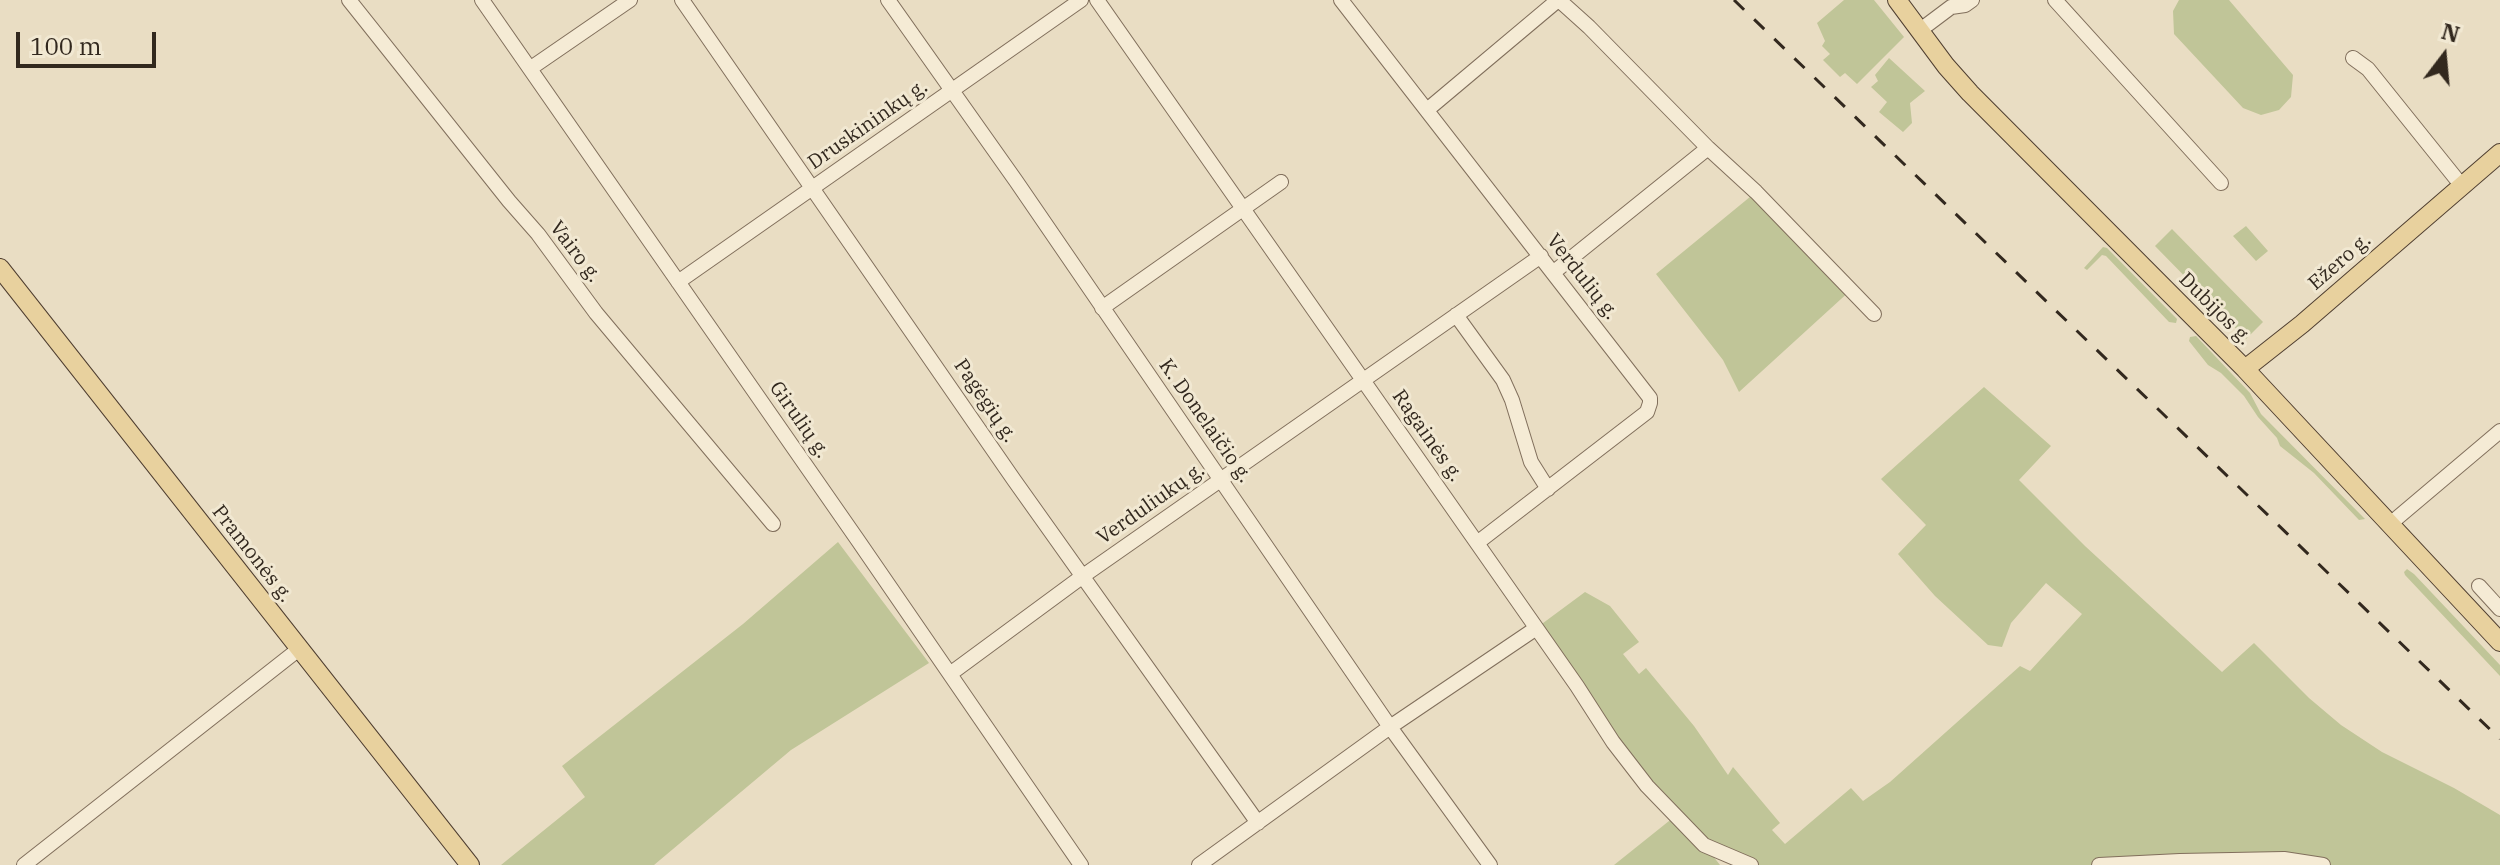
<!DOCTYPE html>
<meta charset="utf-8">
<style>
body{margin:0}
#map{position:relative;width:2500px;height:865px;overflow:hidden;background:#e9ddc3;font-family:"IBM Plex Serif",serif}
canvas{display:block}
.north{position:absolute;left:2404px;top:16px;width:80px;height:80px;-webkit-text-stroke:6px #f1e8d2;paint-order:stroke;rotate:16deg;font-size:22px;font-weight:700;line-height:32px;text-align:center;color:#32281e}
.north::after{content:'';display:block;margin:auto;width:28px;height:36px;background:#32281e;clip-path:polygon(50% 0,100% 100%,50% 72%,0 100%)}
.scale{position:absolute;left:16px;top:32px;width:140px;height:36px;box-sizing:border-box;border:4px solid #32281e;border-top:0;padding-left:10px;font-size:24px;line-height:28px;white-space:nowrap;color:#32281e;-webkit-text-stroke:6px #f1e8d2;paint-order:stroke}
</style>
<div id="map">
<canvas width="2500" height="865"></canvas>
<div class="north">N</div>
<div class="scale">100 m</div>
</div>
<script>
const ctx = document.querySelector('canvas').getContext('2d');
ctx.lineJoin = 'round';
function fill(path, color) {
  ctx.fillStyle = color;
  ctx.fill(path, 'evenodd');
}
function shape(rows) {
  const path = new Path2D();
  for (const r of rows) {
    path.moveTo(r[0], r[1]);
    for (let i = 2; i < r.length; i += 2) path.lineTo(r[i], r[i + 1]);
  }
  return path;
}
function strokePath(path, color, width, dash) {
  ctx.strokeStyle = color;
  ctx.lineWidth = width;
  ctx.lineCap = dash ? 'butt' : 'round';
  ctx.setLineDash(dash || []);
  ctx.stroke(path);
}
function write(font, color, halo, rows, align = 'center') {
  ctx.font = font + ' "IBM Plex Serif",serif';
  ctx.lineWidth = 6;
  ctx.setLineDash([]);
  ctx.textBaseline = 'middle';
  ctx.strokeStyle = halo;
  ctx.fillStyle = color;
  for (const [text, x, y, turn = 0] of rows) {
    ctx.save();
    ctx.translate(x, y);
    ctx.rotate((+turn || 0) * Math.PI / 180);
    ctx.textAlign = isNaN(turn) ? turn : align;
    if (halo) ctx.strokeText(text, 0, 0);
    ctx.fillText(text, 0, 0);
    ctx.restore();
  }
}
fill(shape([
 [1844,0,1874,0,1904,37,1857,84,1845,73,1840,77,1823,60,1830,54,1822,46,1825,41,1817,23],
 [2179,0,2229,0,2293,75,2291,97,2279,110,2261,115,2243,108,2174,34,2173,11],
 [1889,58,1925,91,1910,103,1912,123,1903,132,1879,112,1887,102,1871,87,1878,81,1875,75],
 [1756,192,1852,289,1739,392,1723,360,1656,274],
 [2246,226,2268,251,2256,261,2233,236],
 [2172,229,2263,322,2246,339,2155,246],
 [2103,247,2107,248,2177,319,2176,323,2169,322,2106,256,2102,255,2087,270,2084,268],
 [2196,336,2250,393,2261,414,2365,519,2359,520,2314,473,2280,446,2277,438,2258,417,2244,396,2221,373,2208,365,2189,341,2190,337],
 [1984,387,2051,446,2019,480,2085,546,2222,672,2254,643,2309,698,2341,725,2382,752,2454,788,2500,815,2500,865,1751,865,1706,847,1720,865,1614,865,1674,817,1535,629,1585,592,1610,606,1639,642,1623,654,1639,674,1646,668,1694,726,1728,775,1733,767,1780,823,1772,830,1785,844,1851,788,1863,801,1890,782,2020,666,2030,671,2082,614,2046,583,2011,623,2002,647,1988,645,1935,596,1898,554,1926,525,1881,479],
 [838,542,929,663,791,750,654,865,501,865,585,797,562,766,743,624],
 [2407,569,2414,574,2500,665,2500,676,2405,575,2404,572]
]), '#c0c598');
const minor = shape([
 [349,0,509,201,538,234,596,313,773,524],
 [482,0,857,539,1081,865],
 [682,0,1014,480,1258,823],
 [888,0,1016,181,1390,727,1490,865],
 [1097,0,1577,686,1613,742,1647,786,1704,845,1751,865],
 [1341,0,1650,398,1650,403,1647,412,1477,543],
 [1559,0,1589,27,1708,148,1756,192,1874,314],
 [2055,0,2221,183],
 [1919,31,1951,7,1965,5,1972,0],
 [2353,58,2368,69,2462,186],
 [531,68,630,0],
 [1427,110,1558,0],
 [1554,272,1708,148],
 [678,282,1081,0],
 [1102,308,1281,182],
 [1456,315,1503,380,1512,400,1531,462,1548,489],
 [2390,524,2500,431],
 [2479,586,2500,609],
 [950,674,1083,576,1541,256],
 [24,865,299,649],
 [1199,865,1390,727,1535,629],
 [2099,865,2180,861,2284,859,2323,865]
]);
const major = shape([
 [1897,0,1946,66,1970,93,2245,369,2500,642],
 [0,268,470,865],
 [2245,369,2302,324,2500,153]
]);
strokePath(minor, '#816f5c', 16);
strokePath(major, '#4f3e30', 20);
strokePath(minor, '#f5ebd5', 14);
strokePath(major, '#e8d19e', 18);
strokePath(shape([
 [1734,0,2500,739]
]), '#32281e', 3, [14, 14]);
write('20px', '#32281e', '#f1e8d2', [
 ["Druskininkų g.",868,125,-35],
 ["Vairo g.",575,252,53],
 ["Ežero g.",2340,262,-41],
 ["Verdulių g.",1582,277,52],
 ["Dubijos g.",2215,309,45],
 ["Pagėgių g.",985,401,56],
 ["Girulių g.",799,420,55],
 ["K. Donelaičio g.",1205,421,55],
 ["Ragainės g.",1427,436,55],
 ["Verduliukų g.",1151,504,-35],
 ["Pramonės g.",252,554,52]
]);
</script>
